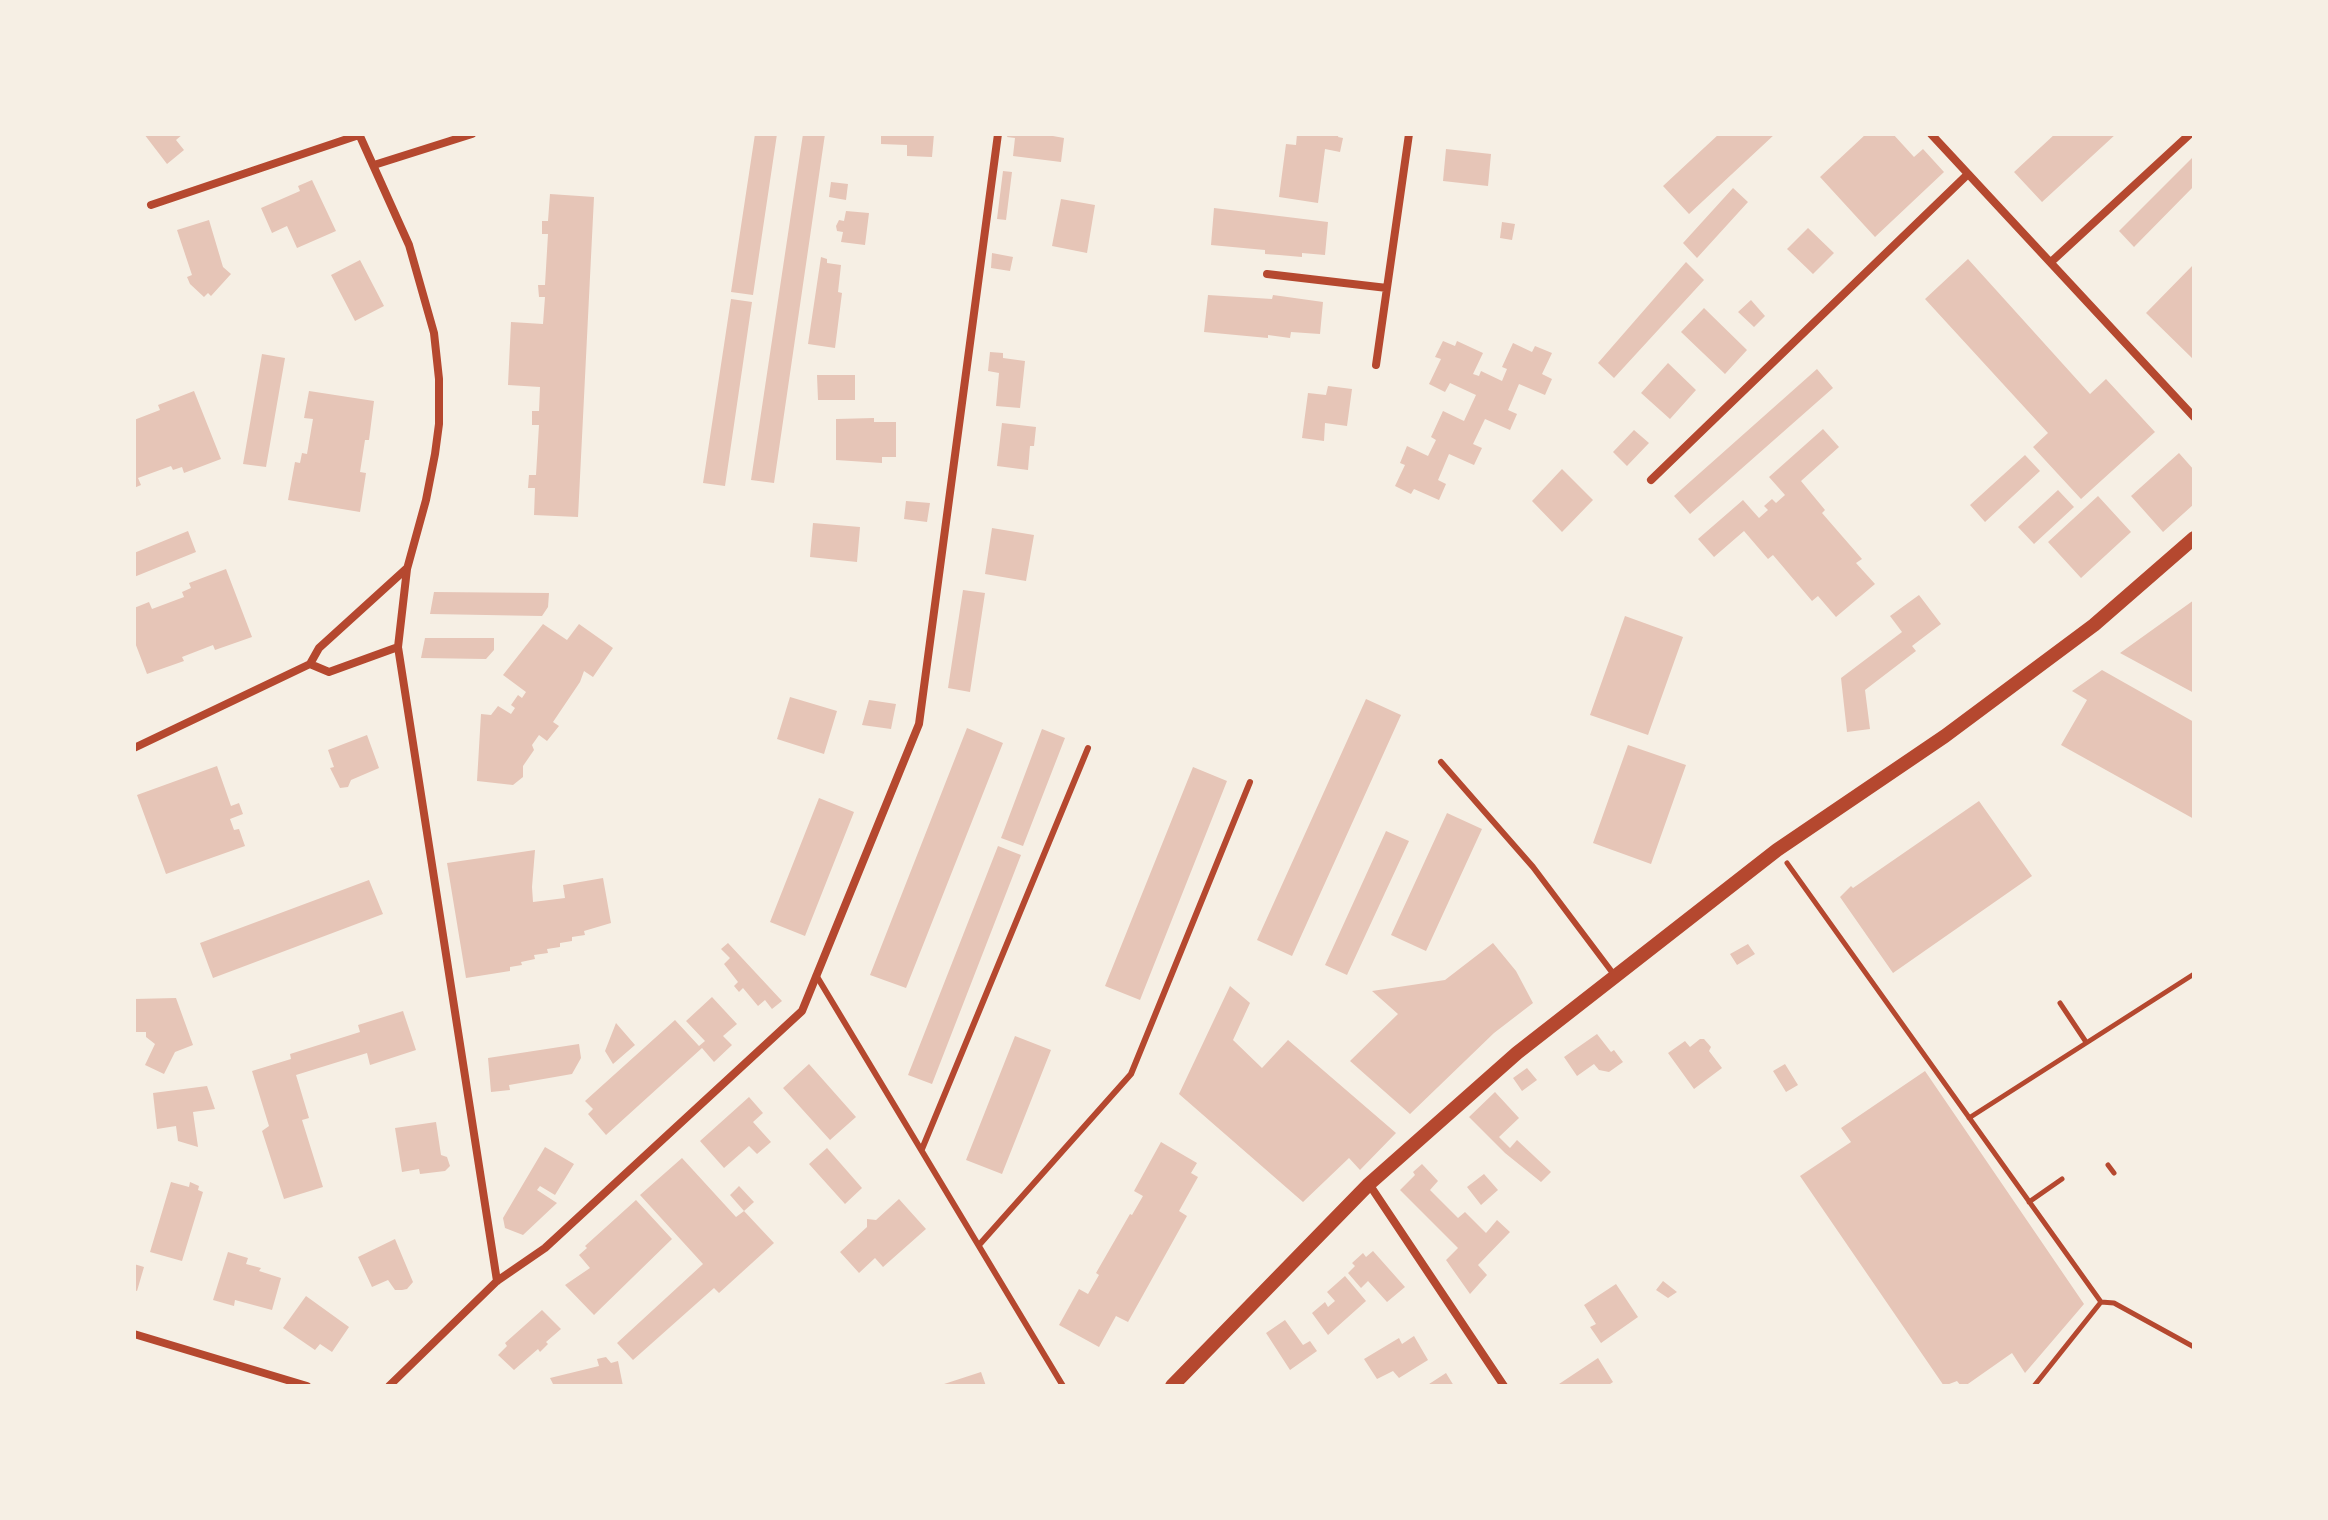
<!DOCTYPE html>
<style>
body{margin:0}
#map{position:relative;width:2328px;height:1520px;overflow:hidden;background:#f6efe4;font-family:"Nunito Sans",sans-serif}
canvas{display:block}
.frame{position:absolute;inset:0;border:136px solid #f6efe4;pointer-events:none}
</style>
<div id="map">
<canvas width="2328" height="1520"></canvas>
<div class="frame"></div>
</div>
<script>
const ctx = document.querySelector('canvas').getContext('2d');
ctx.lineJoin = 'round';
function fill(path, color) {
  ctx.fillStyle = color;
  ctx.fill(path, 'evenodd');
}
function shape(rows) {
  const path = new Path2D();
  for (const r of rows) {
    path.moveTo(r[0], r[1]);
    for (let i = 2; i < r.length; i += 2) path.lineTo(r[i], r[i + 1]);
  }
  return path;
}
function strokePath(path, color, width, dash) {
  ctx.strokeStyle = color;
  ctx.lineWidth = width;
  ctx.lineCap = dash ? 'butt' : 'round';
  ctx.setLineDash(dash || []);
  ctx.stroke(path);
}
fill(shape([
 [144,134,183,134,176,140,184,150,167,164],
 [755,134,777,134,753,295,731,292],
 [803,134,825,134,774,483,751,480],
 [881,134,934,134,932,157,907,156,907,145,881,144],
 [1008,134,1053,134,1053,136,1064,138,1061,162,1013,156,1015,138,1007,137],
 [1297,134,1339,134,1338,137,1343,138,1340,152,1325,149,1318,203,1279,197,1286,144,1296,145],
 [1719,134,1775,134,1689,214,1663,186],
 [1866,134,1893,134,1914,157,1923,149,1944,172,1875,237,1820,177],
 [2055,134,2116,134,2042,202,2014,172],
 [1446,149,1491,154,1488,186,1443,181],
 [2194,156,2194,186,2134,247,2119,231],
 [1003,171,1012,172,1006,220,997,219],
 [312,180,336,231,297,248,287,226,272,233,261,208,300,191,298,186],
 [831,182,848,184,846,200,829,197],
 [1733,188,1748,202,1697,258,1683,243],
 [550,194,594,197,578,517,534,515,535,488,528,488,529,475,536,475,539,425,532,425,532,411,539,411,540,387,508,385,511,322,543,324,545,297,539,297,538,285,545,285,548,234,542,234,542,221,548,221],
 [1061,199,1095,205,1087,253,1052,246],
 [1214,208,1328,222,1325,255,1302,253,1302,257,1279,255,1265,254,1265,250,1211,245],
 [846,211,869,213,865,245,841,242,843,232,837,231,836,226,839,220,844,221],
 [209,220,223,267,231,274,211,296,208,293,204,297,190,284,187,277,192,275,177,230],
 [1502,222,1515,224,1512,240,1500,238],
 [1808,228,1834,253,1813,274,1787,249],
 [992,253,1013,257,1010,271,991,268],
 [821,257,827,259,827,263,841,265,838,292,842,293,835,348,808,344],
 [1968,259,2090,394,2106,379,2155,432,2081,499,2033,447,2048,433,1925,299],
 [360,260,384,306,355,321,331,275],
 [1686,262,1704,280,1614,378,1598,363],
 [2194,264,2194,360,2146,313],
 [1208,295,1272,299,1273,295,1323,302,1320,334,1291,332,1290,338,1268,335,1268,338,1204,332],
 [731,299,752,302,725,486,703,483],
 [1751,300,1765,316,1754,327,1738,312],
 [1704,308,1747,350,1725,374,1681,332],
 [1443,341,1455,346,1457,341,1483,353,1473,374,1479,376,1481,371,1502,381,1507,369,1502,367,1513,343,1532,352,1535,346,1552,353,1542,374,1552,379,1545,395,1519,384,1508,410,1517,414,1510,430,1485,419,1473,444,1482,448,1474,465,1449,454,1438,480,1446,484,1439,500,1414,489,1411,494,1395,486,1405,465,1400,463,1407,446,1428,456,1436,440,1431,437,1443,411,1464,421,1476,395,1450,383,1445,392,1429,384,1441,359,1435,357],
 [990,352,1003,353,1003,358,1025,361,1020,408,996,406,999,373,988,371],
 [262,354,285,358,266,467,243,464],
 [1668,363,1696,390,1670,419,1641,393],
 [1817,369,1833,388,1690,514,1674,496],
 [817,375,855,375,855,400,818,400],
 [1328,386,1352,389,1347,426,1325,423,1324,441,1302,438,1308,393,1326,395],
 [194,391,221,459,184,473,182,467,173,470,171,466,138,478,141,485,134,488,134,420,160,410,158,405],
 [309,391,374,401,369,440,365,440,360,472,366,473,360,512,288,500,295,462,300,463,302,453,307,454,313,419,304,418],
 [874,418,874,422,896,422,896,457,882,457,882,463,836,460,836,419],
 [1002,423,1036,427,1034,446,1030,446,1028,470,997,466],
 [1823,429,1839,447,1801,481,1825,510,1822,513,1862,559,1856,563,1875,584,1836,617,1818,596,1812,601,1773,555,1768,559,1744,531,1714,557,1698,539,1743,500,1759,518,1768,510,1764,506,1772,499,1776,503,1785,495,1769,477],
 [1634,430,1649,443,1627,466,1613,452],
 [2179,453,2194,470,2194,504,2163,532,2131,496],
 [2025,455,2040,471,1985,522,1970,505],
 [1562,469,1593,500,1562,532,1532,501],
 [2058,490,2074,507,2034,544,2018,527],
 [2098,496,2131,532,2081,578,2048,542],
 [906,501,930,503,927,522,904,519],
 [813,523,860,527,857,562,810,557],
 [992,528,1034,535,1026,581,985,574],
 [188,531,196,552,134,577,134,553],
 [226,569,252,637,215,650,213,645,182,657,184,661,147,674,134,640,134,608,149,602,152,609,184,597,182,592,191,588,189,583],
 [963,590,985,593,970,692,948,688],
 [434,592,549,593,548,607,542,616,430,614],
 [1919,595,1941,624,1912,646,1916,651,1865,690,1870,729,1847,732,1841,678,1902,632,1890,616],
 [2194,600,2194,693,2120,653],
 [1625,616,1683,637,1648,735,1590,715],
 [543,624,567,640,579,624,613,648,593,677,584,671,580,682,553,722,559,726,547,741,539,735,532,745,534,750,523,766,523,777,513,785,477,781,481,714,491,715,498,706,511,714,515,708,511,705,518,695,522,698,526,692,503,675],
 [425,638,494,638,494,650,486,659,421,658],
 [2102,670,2194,722,2194,819,2061,745,2087,700,2072,691],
 [790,697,837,711,824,754,777,739],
 [1366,699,1401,715,1292,956,1257,940],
 [869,700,896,704,891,729,862,725],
 [967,728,1003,743,906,988,870,975],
 [1042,729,1065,738,1023,846,1001,838],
 [367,735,379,768,351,780,348,787,340,788,330,768,334,767,328,750],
 [1628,745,1686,765,1651,864,1593,843],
 [217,766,231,806,239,803,243,814,230,819,234,830,239,829,245,846,166,874,137,795],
 [1193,767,1227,781,1140,1000,1105,986],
 [819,798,854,812,805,936,770,922],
 [1979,801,2032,876,1893,973,1840,897,1851,886,1853,888],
 [1447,813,1482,829,1426,951,1391,935],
 [1386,831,1409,841,1347,975,1325,965],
 [998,846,1021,855,932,1084,908,1075],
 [535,850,532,887,533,902,565,898,563,885,603,878,611,923,584,931,585,935,572,937,572,941,560,943,560,947,547,949,548,953,534,955,535,959,521,962,522,965,510,967,510,971,466,978,447,863],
 [369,880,383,914,213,978,200,943],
 [728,943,782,1001,772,1009,765,1000,758,1006,743,988,739,992,734,986,738,982,724,964,730,958,721,949],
 [1493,943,1516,971,1533,1003,1494,1033,1410,1114,1350,1061,1398,1014,1372,991,1445,980],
 [1748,944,1755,954,1737,965,1730,954],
 [1230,986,1250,1003,1233,1040,1262,1068,1288,1040,1396,1133,1360,1170,1349,1158,1303,1202,1179,1094],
 [712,997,737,1024,723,1036,732,1045,714,1062,702,1048,606,1135,588,1114,593,1109,585,1101,675,1020,699,1046,705,1041,686,1021],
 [176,998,193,1045,175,1052,164,1074,145,1065,155,1044,146,1037,146,1032,134,1032,134,999],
 [403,1011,416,1050,370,1065,367,1053,296,1075,309,1118,302,1120,323,1187,284,1199,262,1131,269,1126,252,1071,291,1059,290,1054,360,1032,358,1025],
 [616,1023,635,1045,613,1064,605,1051],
 [1597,1034,1611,1052,1614,1050,1623,1062,1609,1072,1599,1070,1594,1064,1577,1076,1564,1057],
 [1015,1036,1051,1050,1002,1174,966,1160],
 [1700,1039,1704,1039,1711,1047,1709,1051,1722,1068,1694,1089,1668,1053,1685,1041,1690,1047],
 [579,1044,581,1058,572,1074,509,1085,510,1090,491,1092,488,1058],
 [809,1064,856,1117,830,1140,783,1088],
 [1785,1064,1798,1085,1786,1092,1773,1071],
 [1527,1068,1537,1080,1522,1091,1513,1078],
 [1925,1071,2084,1304,2025,1373,2012,1353,1965,1386,1961,1386,1957,1381,1944,1386,1800,1176,1851,1142,1841,1128],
 [207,1086,215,1109,193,1112,198,1147,178,1141,176,1126,157,1129,153,1093],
 [1495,1092,1519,1118,1499,1137,1510,1148,1517,1140,1551,1172,1541,1182,1505,1153,1469,1117],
 [749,1097,763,1113,753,1122,771,1142,757,1154,749,1146,724,1168,700,1141],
 [436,1122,441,1155,447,1157,450,1166,445,1171,420,1174,419,1169,402,1172,395,1128],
 [1161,1142,1197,1163,1191,1173,1198,1177,1179,1211,1187,1216,1128,1322,1116,1316,1099,1347,1059,1325,1079,1289,1088,1294,1099,1275,1096,1273,1130,1214,1132,1215,1143,1196,1134,1191],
 [545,1147,574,1164,555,1195,540,1186,537,1190,557,1203,523,1235,505,1228,503,1218],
 [827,1148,862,1188,845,1204,809,1164],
 [682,1158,736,1217,744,1211,774,1243,719,1293,714,1288,633,1360,617,1343,703,1264,640,1195],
 [1422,1164,1438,1181,1430,1190,1458,1218,1465,1212,1486,1233,1497,1220,1510,1232,1478,1265,1487,1275,1470,1294,1446,1260,1458,1248,1400,1190,1415,1175,1413,1172],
 [1484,1174,1498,1190,1481,1205,1467,1187],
 [171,1182,189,1187,190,1182,199,1186,198,1190,203,1192,182,1261,150,1252],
 [739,1186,754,1202,744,1211,730,1195],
 [899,1199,926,1229,883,1267,875,1258,859,1273,840,1252,867,1227,867,1219,876,1220],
 [636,1200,672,1239,594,1315,565,1285,590,1268,579,1255,587,1248,585,1246],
 [395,1239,413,1282,407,1289,402,1290,395,1290,388,1280,372,1287,358,1257],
 [1373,1251,1405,1287,1387,1302,1368,1281,1361,1288,1348,1273,1355,1266,1352,1263,1363,1253,1366,1257],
 [228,1252,248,1258,246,1264,261,1268,259,1271,281,1278,272,1310,235,1300,234,1306,213,1300],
 [134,1264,144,1267,137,1291,134,1290],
 [1345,1276,1366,1301,1328,1335,1312,1313,1325,1302,1328,1307,1335,1301,1327,1292],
 [1663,1281,1677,1292,1668,1298,1656,1290],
 [1616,1284,1638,1317,1601,1343,1590,1327,1596,1324,1584,1305],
 [306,1296,349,1327,332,1352,320,1344,315,1350,283,1328],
 [542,1310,561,1329,546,1342,548,1344,540,1352,538,1349,514,1370,498,1355,507,1346,505,1343],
 [1285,1320,1303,1345,1310,1341,1317,1351,1290,1370,1266,1333],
 [1414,1336,1428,1360,1399,1378,1393,1371,1377,1379,1364,1359,1399,1338,1402,1344],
 [606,1357,611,1363,618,1361,623,1386,554,1386,550,1378,599,1366,597,1359],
 [1598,1358,1613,1382,1607,1386,1556,1386],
 [981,1372,986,1386,941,1386,941,1385],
 [1446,1373,1454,1386,1426,1386]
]), '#e6c5b7');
strokePath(shape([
 [1787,863,2101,1302,2034,1386],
 [2060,1003,2086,1042],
 [1969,1118,2194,974],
 [2108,1165,2114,1173],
 [2029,1202,2062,1179],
 [2101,1302,2114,1303,2194,1347]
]), '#b5482f', 5);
strokePath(shape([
 [1441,762,1533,867,1615,976],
 [816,975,1063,1386],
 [922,1149,1088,748],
 [979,1245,1131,1074,1250,782]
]), '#b5482f', 6);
strokePath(shape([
 [359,134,409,245,434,333,439,379,439,424,435,454,426,500,407,569,398,647,497,1281],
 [1931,134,2194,417],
 [374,165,472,134],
 [151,205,359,135],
 [2051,262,2190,134],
 [1267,274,1387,288],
 [1376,365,1409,134],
 [1651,480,1968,174],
 [310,664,329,672,398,647],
 [134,748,310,664,319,648,406,569],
 [1369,1184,1504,1386],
 [134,1334,307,1386],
 [389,1386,497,1281,545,1248,802,1011,919,724,998,134]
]), '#b5482f', 8);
strokePath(shape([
 [1172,1386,1369,1184,1517,1053,1777,850,1945,736,2094,625,2194,538]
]), '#b5482f', 14);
</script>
